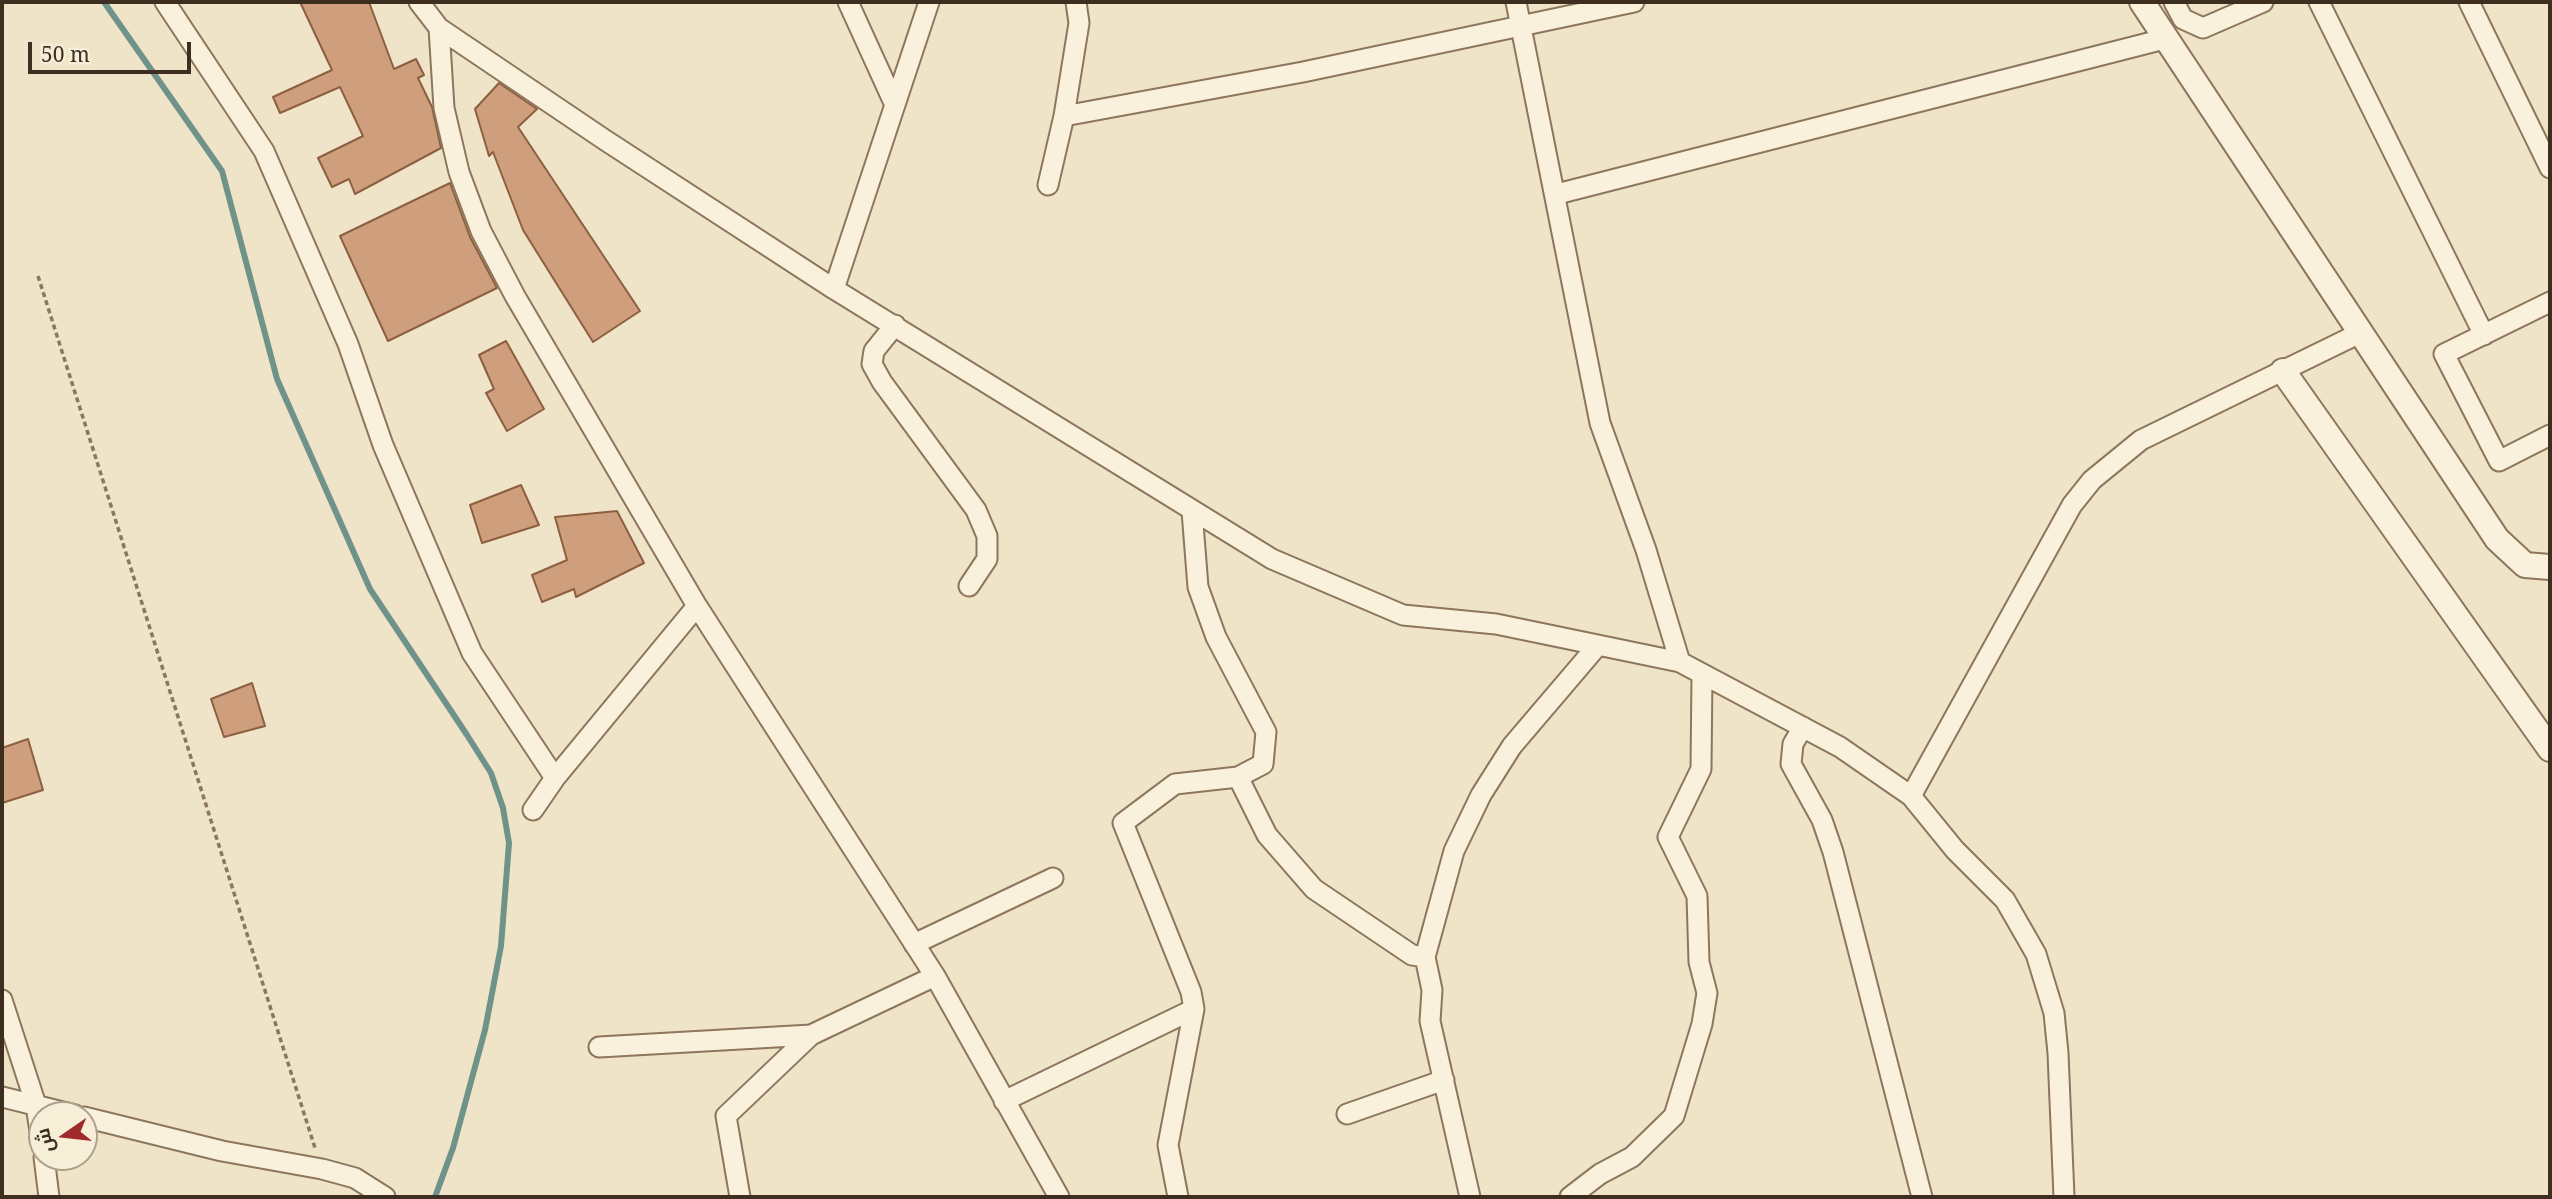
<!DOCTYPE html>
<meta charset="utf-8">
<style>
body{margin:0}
#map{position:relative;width:2552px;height:1199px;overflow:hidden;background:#f0e4c8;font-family:"Noto Serif",Cairo,serif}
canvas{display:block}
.frame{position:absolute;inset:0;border:4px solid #3d2e20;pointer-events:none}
.north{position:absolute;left:28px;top:1101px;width:70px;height:70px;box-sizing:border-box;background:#f7eed8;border:2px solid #ada18e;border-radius:50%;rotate:256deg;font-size:19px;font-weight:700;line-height:28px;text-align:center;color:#3d2e20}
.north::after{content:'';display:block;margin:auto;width:24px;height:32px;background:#9e2a2b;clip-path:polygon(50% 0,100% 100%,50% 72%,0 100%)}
.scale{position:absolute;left:28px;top:42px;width:163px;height:32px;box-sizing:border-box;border:4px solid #3d2e20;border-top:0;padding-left:9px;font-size:21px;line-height:24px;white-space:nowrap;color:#3d2e20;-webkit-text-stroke:5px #f7eed8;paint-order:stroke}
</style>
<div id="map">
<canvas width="2552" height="1199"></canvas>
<div class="frame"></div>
<div class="north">ش</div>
<div class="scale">50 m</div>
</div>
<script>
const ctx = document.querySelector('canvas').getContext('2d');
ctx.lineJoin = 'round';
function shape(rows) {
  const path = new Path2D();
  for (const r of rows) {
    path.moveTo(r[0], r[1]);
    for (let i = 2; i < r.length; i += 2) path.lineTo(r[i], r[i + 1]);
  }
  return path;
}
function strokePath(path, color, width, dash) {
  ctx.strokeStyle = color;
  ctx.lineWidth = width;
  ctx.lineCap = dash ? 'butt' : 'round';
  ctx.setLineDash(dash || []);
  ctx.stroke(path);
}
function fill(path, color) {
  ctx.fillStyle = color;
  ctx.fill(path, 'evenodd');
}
strokePath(shape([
 [104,2,222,171,277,379,370,589,467,735,491,773,503,808,509,843,501,946,485,1030,453,1148,435,1197]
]), '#6f938a', 6);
const building = shape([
 [300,2,369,2,394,69,416,59,424,75,418,78,432,107,441,148,355,194,349,179,332,187,318,158,363,136,340,87,280,113,273,97,332,70,300,2],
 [499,83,537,109,518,127,640,311,593,342,523,230,493,152,489,156,475,109,499,83],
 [450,183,470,237,497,288,388,341,340,236,450,183],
 [506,341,544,409,507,431,486,393,494,389,479,355,506,341],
 [521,485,539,525,482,543,470,505,521,485],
 [617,511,644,563,576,597,574,589,542,602,532,575,567,560,555,517,617,511],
 [252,683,265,726,224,737,211,699,252,683],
 [28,739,43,790,2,803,2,748,28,739]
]);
fill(building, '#cf9f7d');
strokePath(building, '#8d5f41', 2);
const minor = shape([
 [165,2,264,151,348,344,383,445,472,653,555,778],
 [419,2,439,28,605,140,834,289,1272,559,1403,615,1496,624,1680,662,1840,747,1911,796,1955,850,2005,900,2036,954,2054,1013,2058,1053,2064,1197],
 [848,2,895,105],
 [1516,2,1600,423,1646,550,1680,662],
 [2174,2,2183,19,2203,28,2263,2],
 [2319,2,2484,335],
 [2469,2,2550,168],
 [439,28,444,108,459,172,481,231,515,296,697,606,935,976,1059,1197],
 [1064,116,1303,72,1634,2],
 [1048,185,1064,116,1079,23,1076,2],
 [1557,194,2168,38],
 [834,289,929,2],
 [2550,302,2444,354,2499,461,2550,435],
 [895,325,874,351,872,364,882,382,976,510,987,536,987,559,969,586],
 [1803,727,1793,744,1791,764,1822,820,1833,852,1922,1197],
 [1238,777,1267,835,1314,889,1412,955,1425,957],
 [1911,796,2072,505,2092,480,2141,440,2362,332],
 [533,810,555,778,697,606],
 [914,944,1053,878],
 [2,1000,36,1105,42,1145],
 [599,1047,811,1035,935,976],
 [2,1097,75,1115],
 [1004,1101,1194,1009],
 [1347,1114,1444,1080],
 [84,1117,222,1151,322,1169,355,1178,385,1197],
 [44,1157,49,1197],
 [740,1197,726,1116,811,1035],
 [1178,1197,1168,1145,1194,1009,1191,992,1123,823,1175,784,1238,777,1263,764,1266,732,1216,637,1198,587,1192,511],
 [1470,1197,1430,1021,1432,990,1425,957,1454,851,1481,795,1512,746,1598,645],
 [1570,1197,1600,1174,1632,1157,1674,1116,1702,1024,1707,993,1699,962,1697,896,1668,837,1701,769,1702,674]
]);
const tertiary = shape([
 [2142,2,2497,539,2525,565,2550,567],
 [2283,371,2550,749]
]);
strokePath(minor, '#8d765c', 23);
strokePath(tertiary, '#8d765c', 28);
strokePath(shape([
 [38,276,315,1148]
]), '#8d765c', 3.5, [5, 3.5]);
strokePath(minor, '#faf1dc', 19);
strokePath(tertiary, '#faf1dc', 24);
</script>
